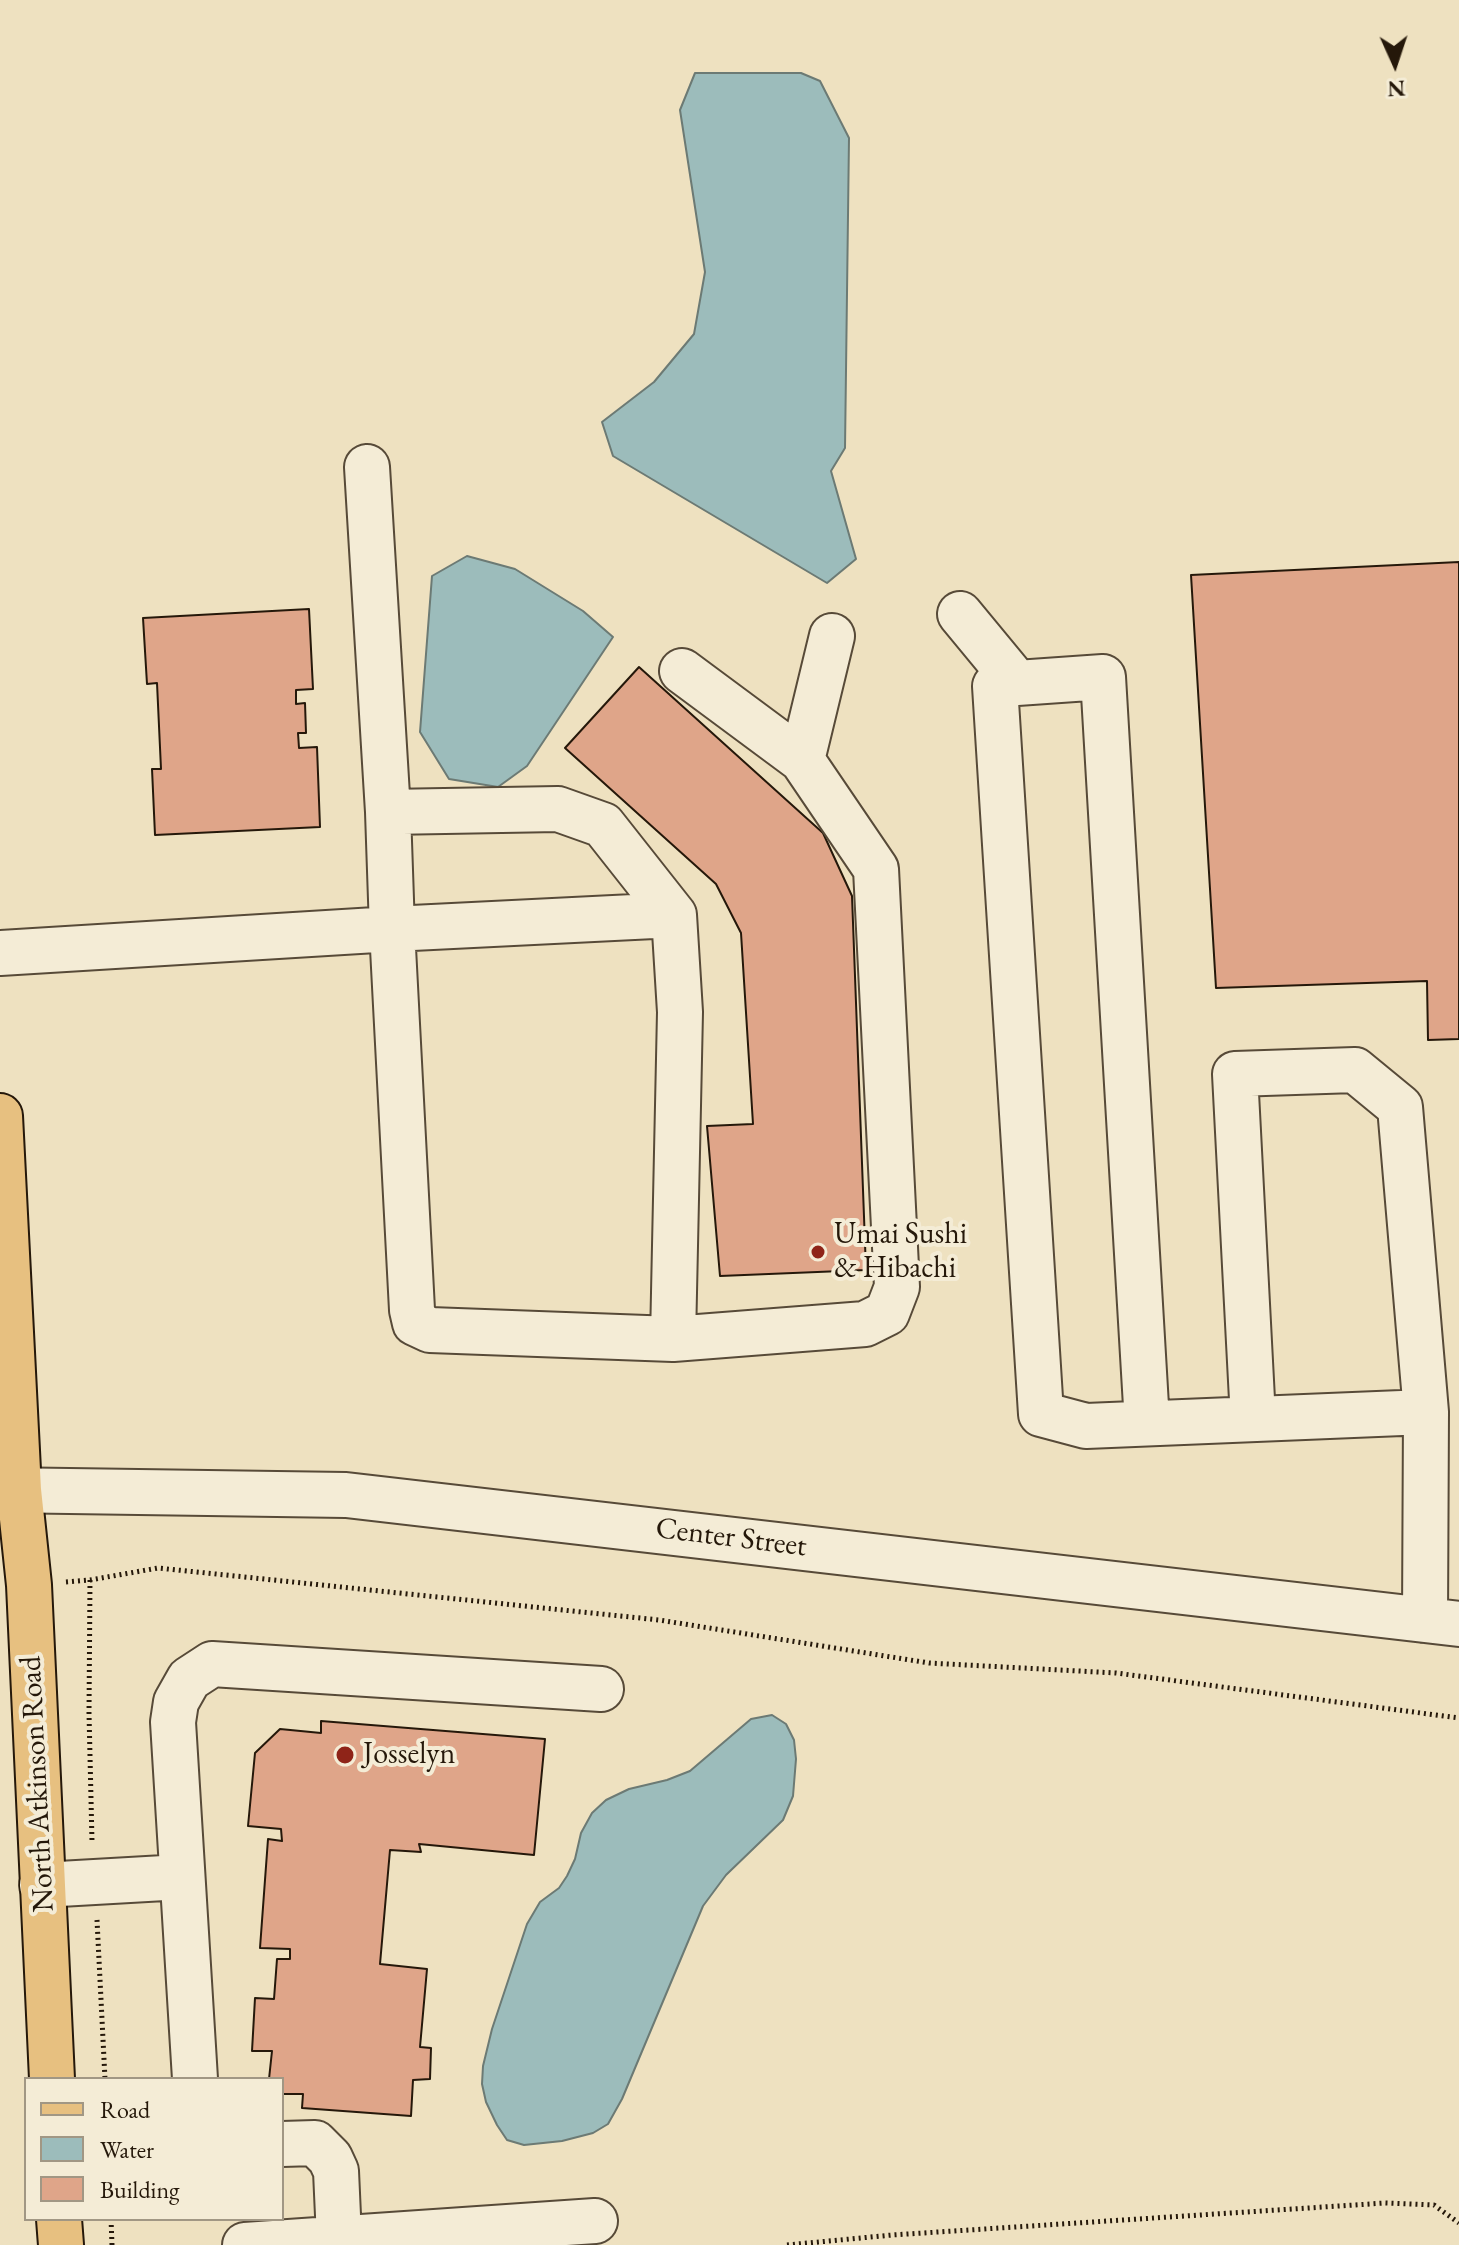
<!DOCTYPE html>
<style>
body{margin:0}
#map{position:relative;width:1459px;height:2245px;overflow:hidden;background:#eee1c0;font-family:"EB Garamond",serif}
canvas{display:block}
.legend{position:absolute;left:24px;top:2077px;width:260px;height:144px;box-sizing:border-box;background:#f4ecd6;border:2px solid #a19784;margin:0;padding:10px 14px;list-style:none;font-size:24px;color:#25180a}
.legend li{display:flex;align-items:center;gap:16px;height:40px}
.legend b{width:40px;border:2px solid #a19784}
.north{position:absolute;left:1355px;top:24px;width:80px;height:80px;-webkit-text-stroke:6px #f4ecd6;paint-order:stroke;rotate:177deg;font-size:22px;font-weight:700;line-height:32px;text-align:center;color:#25180a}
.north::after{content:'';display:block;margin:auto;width:28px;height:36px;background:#25180a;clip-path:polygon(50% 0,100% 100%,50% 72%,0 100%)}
</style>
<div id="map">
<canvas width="1459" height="2245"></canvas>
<ul class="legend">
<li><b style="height:10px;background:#e7c080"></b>Road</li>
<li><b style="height:22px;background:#9cbcbb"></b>Water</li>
<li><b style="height:22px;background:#dfa589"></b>Building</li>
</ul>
<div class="north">N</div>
</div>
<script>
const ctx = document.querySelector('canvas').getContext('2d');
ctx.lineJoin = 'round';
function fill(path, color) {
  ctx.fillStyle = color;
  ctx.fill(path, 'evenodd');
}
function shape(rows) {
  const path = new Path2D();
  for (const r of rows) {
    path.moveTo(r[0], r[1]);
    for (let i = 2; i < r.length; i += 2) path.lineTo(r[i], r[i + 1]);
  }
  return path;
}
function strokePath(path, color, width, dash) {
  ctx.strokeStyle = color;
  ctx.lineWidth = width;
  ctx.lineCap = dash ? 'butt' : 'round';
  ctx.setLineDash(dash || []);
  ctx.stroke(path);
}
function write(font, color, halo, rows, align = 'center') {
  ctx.font = font + ' "EB Garamond",serif';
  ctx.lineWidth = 8;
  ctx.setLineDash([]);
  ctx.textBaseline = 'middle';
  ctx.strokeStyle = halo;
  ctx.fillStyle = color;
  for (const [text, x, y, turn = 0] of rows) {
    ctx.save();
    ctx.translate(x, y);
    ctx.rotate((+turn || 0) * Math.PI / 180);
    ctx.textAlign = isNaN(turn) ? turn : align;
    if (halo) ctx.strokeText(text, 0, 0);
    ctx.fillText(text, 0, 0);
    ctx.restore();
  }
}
const water = shape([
 [695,73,801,73,820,81,849,138,845,448,831,471,856,559,827,583,613,456,602,422,654,382,694,334,705,272,680,110,695,73],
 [467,556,515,569,583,611,613,637,527,766,498,787,449,779,420,732,432,576,467,556],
 [772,1715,786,1724,794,1740,796,1759,793,1796,783,1820,726,1875,703,1906,622,2099,608,2124,593,2133,562,2141,524,2145,507,2140,497,2125,486,2102,482,2084,483,2066,492,2029,527,1924,540,1902,559,1888,567,1876,575,1859,581,1833,592,1813,606,1800,629,1789,667,1780,690,1771,751,1719,772,1715]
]);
fill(water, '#9cbcbb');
strokePath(water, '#6c7a74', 2);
const building = shape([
 [1459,562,1459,1039,1428,1040,1427,981,1216,988,1191,575,1459,562],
 [309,609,313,689,296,690,296,704,305,703,306,733,298,733,299,748,317,747,320,827,155,835,152,769,161,769,157,683,147,684,143,618,309,609],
 [639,667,823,833,852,896,866,1270,720,1276,707,1126,753,1124,741,933,716,884,565,748,639,667],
 [321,1721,545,1739,534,1855,419,1844,421,1852,390,1850,380,1964,427,1969,420,2047,431,2048,430,2079,413,2080,411,2116,302,2108,303,2094,282,2094,282,2079,269,2079,272,2051,252,2051,255,1998,274,1999,277,1959,290,1959,290,1949,260,1948,268,1839,282,1841,281,1829,248,1826,255,1753,280,1729,321,1733,321,1721]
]);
fill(building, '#dfa589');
strokePath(building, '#25180a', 2);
const minor = shape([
 [367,467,388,812,558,809,603,825,674,915,680,1012,673,1339,865,1324,887,1313,897,1287,876,869,802,760,832,636],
 [960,614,1017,683,995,686,1041,1414,1086,1426,1426,1412,1425,1620],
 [682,671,802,760],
 [1017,683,1103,677,1147,1423],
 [388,812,392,929,674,915],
 [0,953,392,929,412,1310,415,1323,430,1330,673,1339],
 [1253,1419,1235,1074,1355,1070,1400,1107,1426,1412],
 [0,1490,346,1495,1459,1624],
 [42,1885,182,1877],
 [195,2079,173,1722,176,1702,189,1679,212,1664,601,1689],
 [282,2144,315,2143,330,2158,336,2171,339,2238],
 [245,2245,595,2221]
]);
const major = shape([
 [0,1116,19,1490,29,1585,52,2079],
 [59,2219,61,2245]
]);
strokePath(minor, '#574a38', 48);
strokePath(major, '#25180a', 48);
strokePath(shape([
 [90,1580,89,1713,92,1842],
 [66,1582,90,1580,158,1568,659,1620,929,1663,1116,1673,1459,1718],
 [97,1920,105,2079],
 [111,2219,112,2245],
 [787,2245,892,2235,1385,2203,1434,2205,1459,2223]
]), '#25180a', 5, [2, 4]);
strokePath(minor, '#f4ecd6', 44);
strokePath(major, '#e7c080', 44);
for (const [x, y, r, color] of [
 [818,1252,8,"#8f2418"],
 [345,1755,10,"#8f2418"]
]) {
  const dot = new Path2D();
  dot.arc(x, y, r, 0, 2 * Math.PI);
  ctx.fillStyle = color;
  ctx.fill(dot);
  strokePath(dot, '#f4ecd6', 3);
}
write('30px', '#25180a', '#f4ecd6', [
 ["Umai Sushi",834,1235],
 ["& Hibachi",834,1269],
 ["Josselyn",363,1755]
], 'left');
write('30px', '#25180a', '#f4ecd6', [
 ["Center Street",731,1538,7],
 ["North Atkinson Road",38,1784,-93]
]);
</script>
